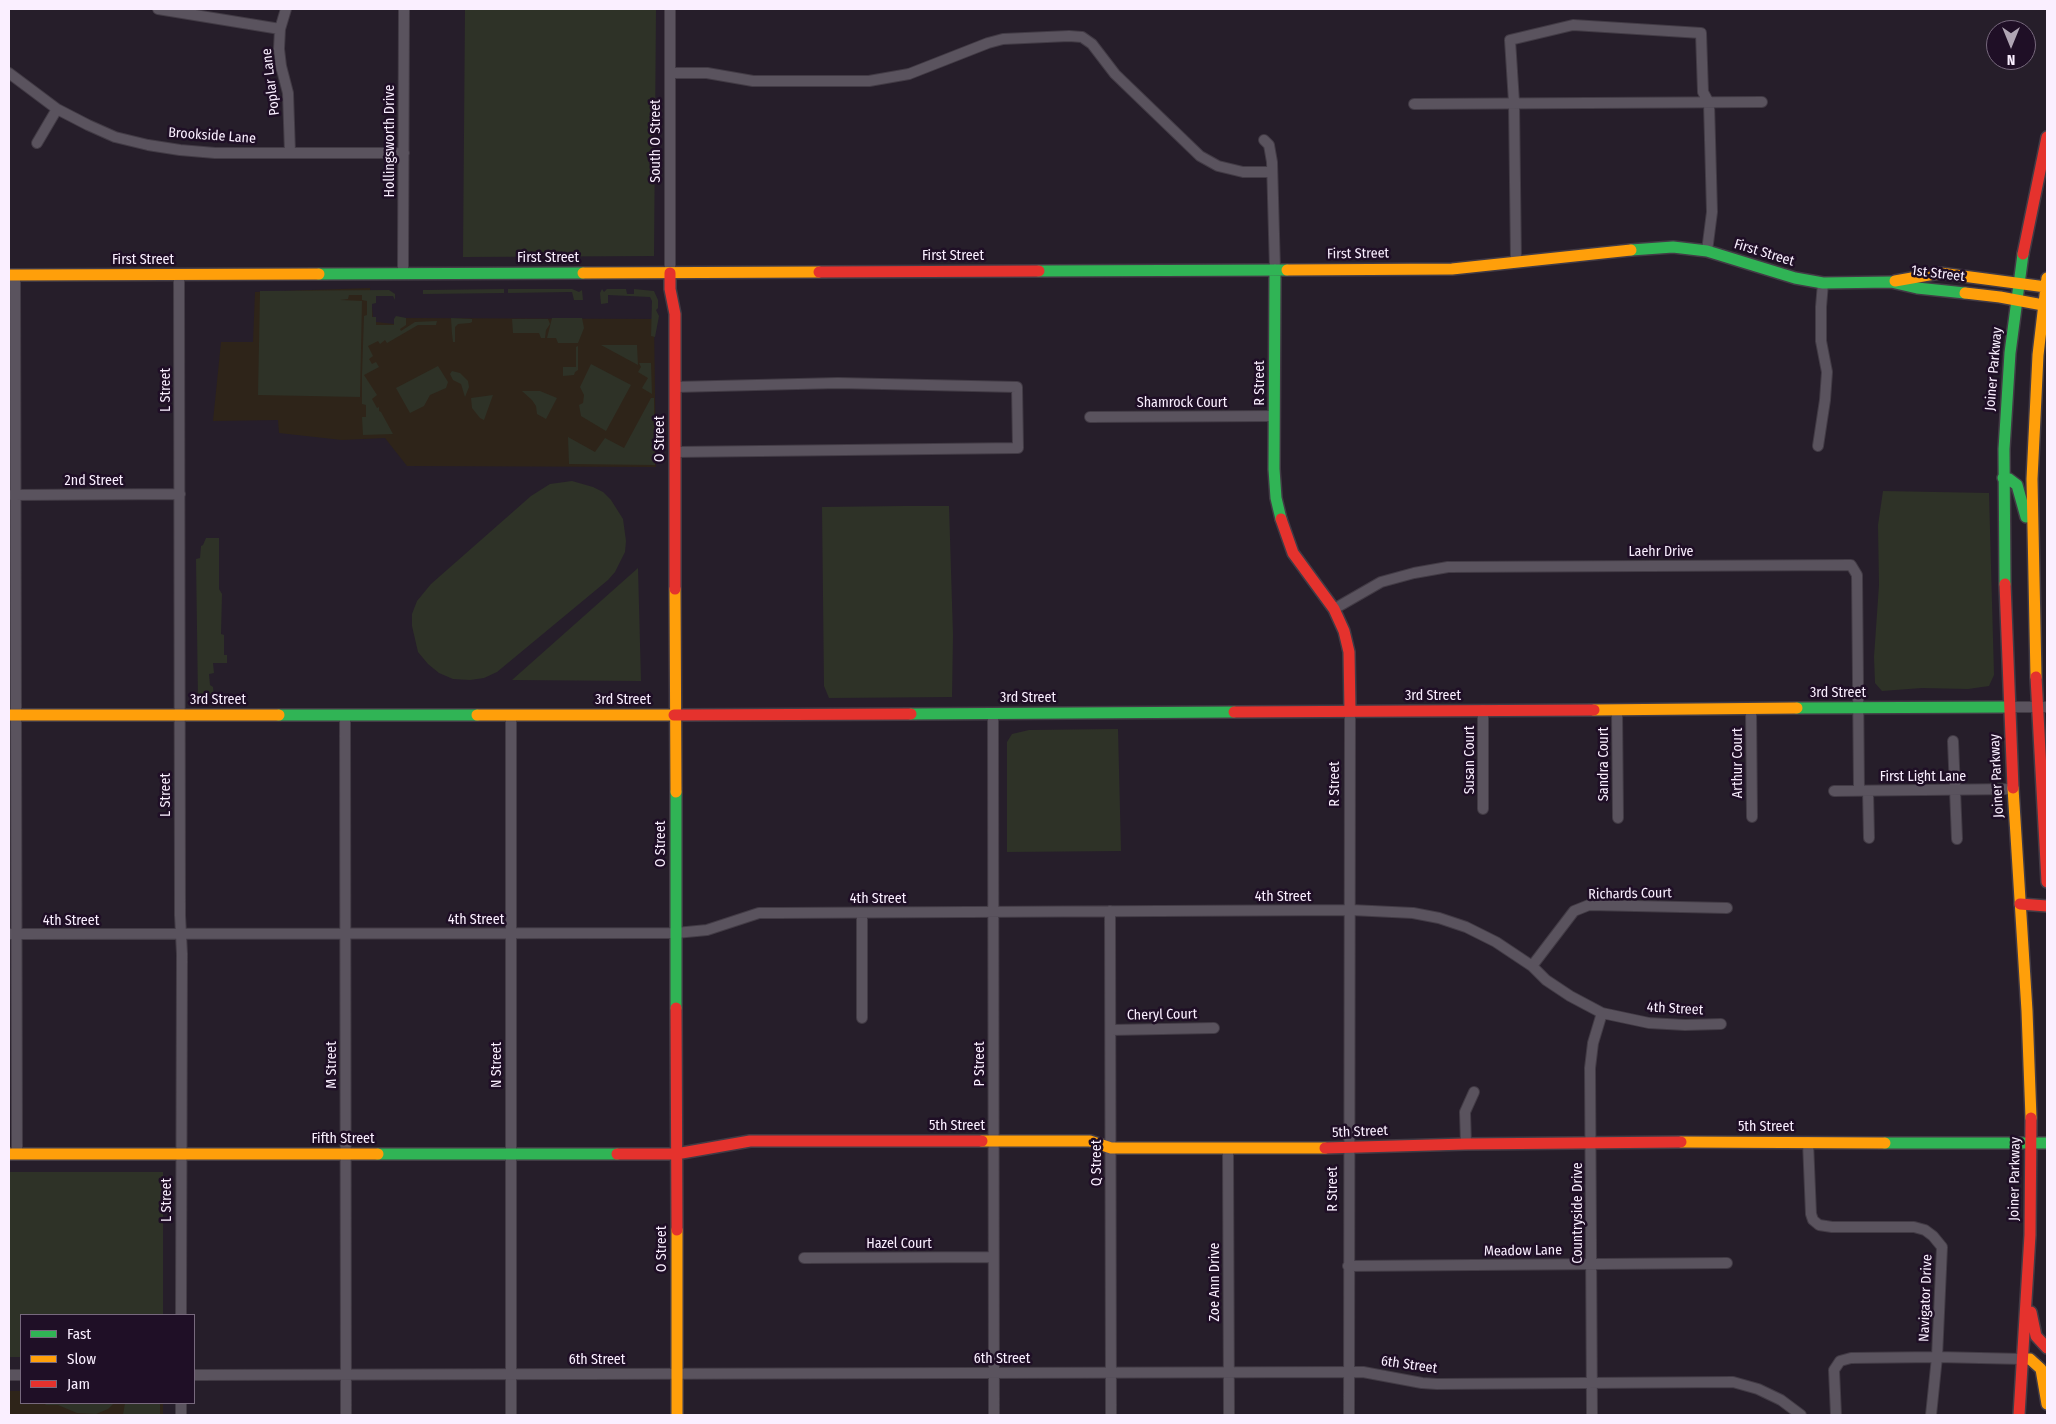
<!DOCTYPE html>
<style>
body{margin:0}
#map{position:relative;width:2056px;height:1424px;overflow:hidden;background:#261e2a;font-family:"Fira Sans Condensed",sans-serif}
canvas{display:block}
.frame{position:absolute;inset:0;border:10px solid #faefff;pointer-events:none}
.legend{position:absolute;left:20px;top:1314px;width:175px;height:90px;box-sizing:border-box;background:#1f0f26;border:1px solid #77697d;margin:0;padding:6px 9px;list-style:none;font-size:15px;color:#faefff}
.legend li{display:flex;align-items:center;gap:10px;height:25px}
.legend b{width:25px;border:1px solid #77697d}
.north{position:absolute;left:1986px;top:20px;width:50px;height:50px;box-sizing:border-box;background:#1f0f26;border:1px solid #77697d;border-radius:50%;rotate:180deg;font-size:14px;font-weight:700;line-height:20px;text-align:center;color:#faefff}
.north::after{content:'';display:block;margin:auto;width:18px;height:22px;background:#b0a6b4;clip-path:polygon(50% 0,100% 100%,50% 72%,0 100%)}
</style>
<div id="map">
<canvas width="2056" height="1424"></canvas>
<div class="frame"></div>
<ul class="legend">
<li><b style="height:6px;background:#30b455"></b>Fast</li>
<li><b style="height:6px;background:#ff9f0a"></b>Slow</li>
<li><b style="height:6px;background:#e5322d"></b>Jam</li>
</ul>
<div class="north">N</div>
</div>
<script>
const ctx = document.querySelector('canvas').getContext('2d');
ctx.lineJoin = 'round';
function fill(path, color) {
  ctx.fillStyle = color;
  ctx.fill(path, 'evenodd');
}
function shape(rows) {
  const path = new Path2D();
  for (const r of rows) {
    path.moveTo(r[0], r[1]);
    for (let i = 2; i < r.length; i += 2) path.lineTo(r[i], r[i + 1]);
  }
  return path;
}
function strokePath(path, color, width, dash) {
  ctx.strokeStyle = color;
  ctx.lineWidth = width;
  ctx.lineCap = dash ? 'butt' : 'round';
  ctx.setLineDash(dash || []);
  ctx.stroke(path);
}
function write(font, color, halo, rows, align = 'center') {
  ctx.font = font + ' "Fira Sans Condensed",sans-serif';
  ctx.lineWidth = 5;
  ctx.setLineDash([]);
  ctx.textBaseline = 'middle';
  ctx.strokeStyle = halo;
  ctx.fillStyle = color;
  for (const [text, x, y, turn = 0] of rows) {
    ctx.save();
    ctx.translate(x, y);
    ctx.rotate((+turn || 0) * Math.PI / 180);
    ctx.textAlign = isNaN(turn) ? turn : align;
    if (halo) ctx.strokeText(text, 0, 0);
    ctx.fillText(text, 0, 0);
    ctx.restore();
  }
}
fill(shape([
 [370,288,373,317,376,322,394,324,398,318,654,319,656,467,407,466,385,438,342,440,279,433,278,420,213,421,221,342,253,342,255,292],
 [9,1391,21,1391,21,1403,163,1403,163,1415,9,1415]
]), '#2e2419');
fill(shape([
 [465,9,656,9,654,256,463,257],
 [572,289,579,292,582,290,583,300,574,300,572,292,570,292,508,293,508,289],
 [602,289,604,292,607,289,626,289,627,294,634,294,634,289,654,291,658,300,658,308,656,310,659,316,655,337,651,336,652,301,650,297,608,295,608,303,601,304,600,293],
 [389,290,395,294,395,300,393,296,376,296,376,303,372,304,372,317,376,317,376,325,394,325,394,319,396,316,406,318,406,325,400,329,401,331,415,322,437,321,436,325,418,325,387,343,385,340,380,344,378,341,368,346,373,356,369,359,372,364,376,362,379,367,364,375,377,395,372,399,377,408,379,407,379,411,381,412,393,434,363,435,362,417,366,417,366,405,362,404,362,374,364,316,367,315,367,301,362,300,362,295,349,295,348,299,340,300,362,301,360,397,258,395,260,291],
 [425,290,504,289,504,293,423,294,423,290],
 [451,318,472,319,472,322,470,323,458,324,455,327,455,342,453,342,452,334],
 [552,318,582,318,584,328,578,343,558,343,556,338,547,338],
 [512,319,548,319,550,324,546,330,545,338,541,338,539,333,513,333],
 [601,345,637,345,638,365],
 [578,346,578,370,575,372,574,375,563,376,563,367,576,367,576,347],
 [639,363,651,363,652,394,642,388,648,378,638,372,641,367],
 [591,364,631,385,606,431,581,416,579,405,583,403,584,395,580,387],
 [438,366,448,382,446,388,430,395,424,406,410,413,396,388],
 [452,371,460,373,468,381,469,387,465,397,461,384,453,380,450,374],
 [522,391,540,391,557,398,546,419,537,414,536,406,532,400],
 [493,395,484,420,480,418,472,408,471,398],
 [651,398,654,398,655,465,569,464,568,437,595,452,605,438,624,448],
 [572,481,593,487,603,492,611,500,623,519,626,541,625,552,615,572,608,580,497,672,484,678,470,680,453,679,439,673,428,664,418,652,412,626,412,614,417,601,431,584,531,496,550,484],
 [1883,491,1989,493,1994,675,1989,686,1968,689,1922,688,1882,691,1875,683,1874,657,1879,585,1878,525],
 [903,506,949,506,953,635,952,697,829,698,824,686,822,507],
 [206,538,219,538,219,589,222,594,221,634,224,635,224,655,227,655,227,663,213,663,214,673,209,674,210,685,213,687,214,698,198,699,196,559,200,558,201,546,203,545],
 [638,568,641,681,512,680],
 [1118,729,1121,851,1007,852,1007,742,1012,734,1029,730],
 [9,1172,163,1172,163,1315,21,1315,21,1357,9,1357],
 [44,1403,114,1403,108,1409,96,1414,77,1413,58,1405,46,1405],
 [125,1403,160,1403,160,1415,123,1415]
]), '#2e3227');
const street = shape([
 [158,9,280,29],
 [286,9,280,29,279,49,281,66,288,93,290,153],
 [670,9,670,273],
 [9,73,57,109,88,125,115,137,148,145,180,150,215,153,404,153],
 [670,73,707,73,753,81,869,81,909,74,988,43,1003,39,1069,36,1082,37,1092,44,1115,74,1200,156,1218,166,1243,172,1272,172],
 [1414,104,1762,102],
 [1264,140,1269,145,1272,162,1275,270],
 [37,143,57,109],
 [1516,262,1514,102,1510,40,1573,25,1701,33,1703,92,1709,103,1712,212,1707,251],
 [403,274,404,9],
 [15,275,17,1154],
 [179,275,180,915,182,954,181,1315],
 [675,387,838,383,1017,387,1018,448,675,452],
 [1090,417,1274,416],
 [1818,446,1825,400,1827,372,1821,341,1821,307,1823,283],
 [11,495,180,494],
 [1334,609,1381,582,1414,573,1448,567,1851,565,1857,575,1859,790],
 [2009,707,2047,707],
 [1751,709,1752,817],
 [1483,710,1483,809],
 [1617,710,1618,818],
 [993,713,994,1415],
 [345,715,346,1415],
 [511,715,511,1415],
 [1953,741,1957,839],
 [1834,791,2013,789],
 [1868,791,1869,838],
 [1110,911,1111,1415],
 [9,934,676,933,707,930,759,913,777,913,1351,910,1413,913,1439,918,1466,927,1496,942,1532,966,1546,980,1570,996,1602,1013,1649,1023,1685,1025,1721,1024],
 [1532,966,1574,911,1589,905,1727,908],
 [862,1018,862,913],
 [1111,1030,1214,1028],
 [1808,1142,1811,1214,1813,1220,1819,1225,1832,1227,1914,1227,1925,1230,1933,1236,1942,1247,1937,1357,1931,1415],
 [1466,1144,1465,1112,1474,1092],
 [1228,1148,1229,1415],
 [804,1258,993,1257],
 [1348,1266,1727,1263],
 [9,1375,21,1375],
 [194,1375,1363,1372,1422,1383,1437,1384,1733,1382,1758,1389,1781,1400,1801,1415],
 [181,1403,181,1415],
 [1349,1415,1350,711],
 [1592,1415,1590,1068,1593,1043,1602,1013],
 [1836,1415,1834,1370,1840,1361,1851,1358,1937,1357,2023,1359]
]);
const fast = shape([
 [1631,250,1673,247,1707,251,1795,278,1823,283,1891,282,1917,288,1965,293],
 [1275,270,1274,469,1276,498,1281,519],
 [1039,271,1287,270],
 [319,274,583,273],
 [2003,478,2009,479,2017,485,2026,517],
 [2005,584,2004,449,2010,353,2023,254],
 [1797,708,2009,707],
 [911,714,1234,712],
 [279,715,477,715],
 [676,792,676,1008],
 [1885,1143,2047,1143],
 [378,1154,617,1154]
]);
const slow = shape([
 [1287,270,1452,269,1631,250],
 [583,273,819,272],
 [9,275,319,274],
 [1895,281,1940,273,2046,287],
 [1965,293,2000,297,2043,305],
 [675,589,676,792],
 [2036,677,2032,479,2038,355,2047,278],
 [1594,710,1797,708],
 [9,715,279,715],
 [477,715,674,715],
 [2013,788,2027,1011,2031,1118],
 [982,1141,1090,1141,1111,1148,1325,1148],
 [1681,1142,1885,1143],
 [9,1154,378,1154],
 [677,1230,677,1415],
 [2023,1359,2030,1359,2041,1369,2047,1404]
]);
const jam = shape([
 [2023,254,2047,137],
 [819,272,1039,271],
 [670,273,670,289,675,314,675,589],
 [1281,519,1293,553,1334,609,1344,631,1349,652,1350,711],
 [2005,584,2013,788],
 [2036,677,2047,882],
 [1234,712,1594,710],
 [674,715,911,714],
 [2020,904,2047,906],
 [676,1008,677,1230],
 [1325,1148,1466,1144,1681,1142],
 [617,1154,676,1154,750,1141,982,1141],
 [2031,1312,2036,1336,2047,1348],
 [2019,1415,2030,1235,2031,1118]
]);
strokePath(street, '#423b45', 12);
strokePath(fast, '#423b45', 14);
strokePath(slow, '#423b45', 14);
strokePath(jam, '#423b45', 14);
strokePath(street, '#5a535e', 10);
strokePath(fast, '#30b455', 11);
strokePath(slow, '#ff9f0a', 11);
strokePath(jam, '#e5322d', 11);
write('14px', '#faefff', '#1f0f26', [
 ["Poplar Lane",271,82,-97],
 ["Brookside Lane",212,136,4],
 ["Hollingsworth Drive",390,141,-90],
 ["South O Street",656,141,-90],
 ["First Street",1764,253,17],
 ["First Street",1358,254,-1],
 ["First Street",953,256],
 ["First Street",548,258],
 ["First Street",143,260],
 ["1st Street",1938,274,7],
 ["Joiner Parkway",1994,369,-85],
 ["R Street",1260,383,-90],
 ["L Street",166,390,-90],
 ["Shamrock Court",1182,403],
 ["O Street",660,439,-90],
 ["2nd Street",94,481],
 ["Laehr Drive",1661,552],
 ["3rd Street",1838,693],
 ["3rd Street",1433,696],
 ["3rd Street",1028,698],
 ["3rd Street",218,700],
 ["3rd Street",623,700],
 ["Susan Court",1470,760,-90],
 ["Arthur Court",1738,763,-90],
 ["Sandra Court",1604,764,-90],
 ["Joiner Parkway",1997,776,-93],
 ["First Light Lane",1923,777],
 ["R Street",1335,784,-90],
 ["L Street",166,795,-90],
 ["O Street",661,844,-90],
 ["Richards Court",1630,894,-1],
 ["4th Street",1283,897],
 ["4th Street",878,899],
 ["4th Street",476,920],
 ["4th Street",71,921],
 ["4th Street",1675,1009,3],
 ["Cheryl Court",1162,1015,-1],
 ["P Street",980,1064,-90],
 ["M Street",332,1065,-90],
 ["N Street",497,1065,-90],
 ["5th Street",957,1126],
 ["5th Street",1766,1127],
 ["5th Street",1360,1132,-2],
 ["Fifth Street",343,1139],
 ["Q Street",1097,1163,-90],
 ["Joiner Parkway",2015,1179,-89],
 ["R Street",1333,1189,-90],
 ["L Street",167,1200,-90],
 ["Countryside Drive",1578,1213,-90],
 ["Hazel Court",899,1244],
 ["O Street",662,1249,-90],
 ["Meadow Lane",1523,1251,-1],
 ["Zoe Ann Drive",1215,1282,-90],
 ["Navigator Drive",1926,1298,-88],
 ["6th Street",1002,1359],
 ["6th Street",597,1360],
 ["6th Street",1409,1365,8]
]);
</script>
